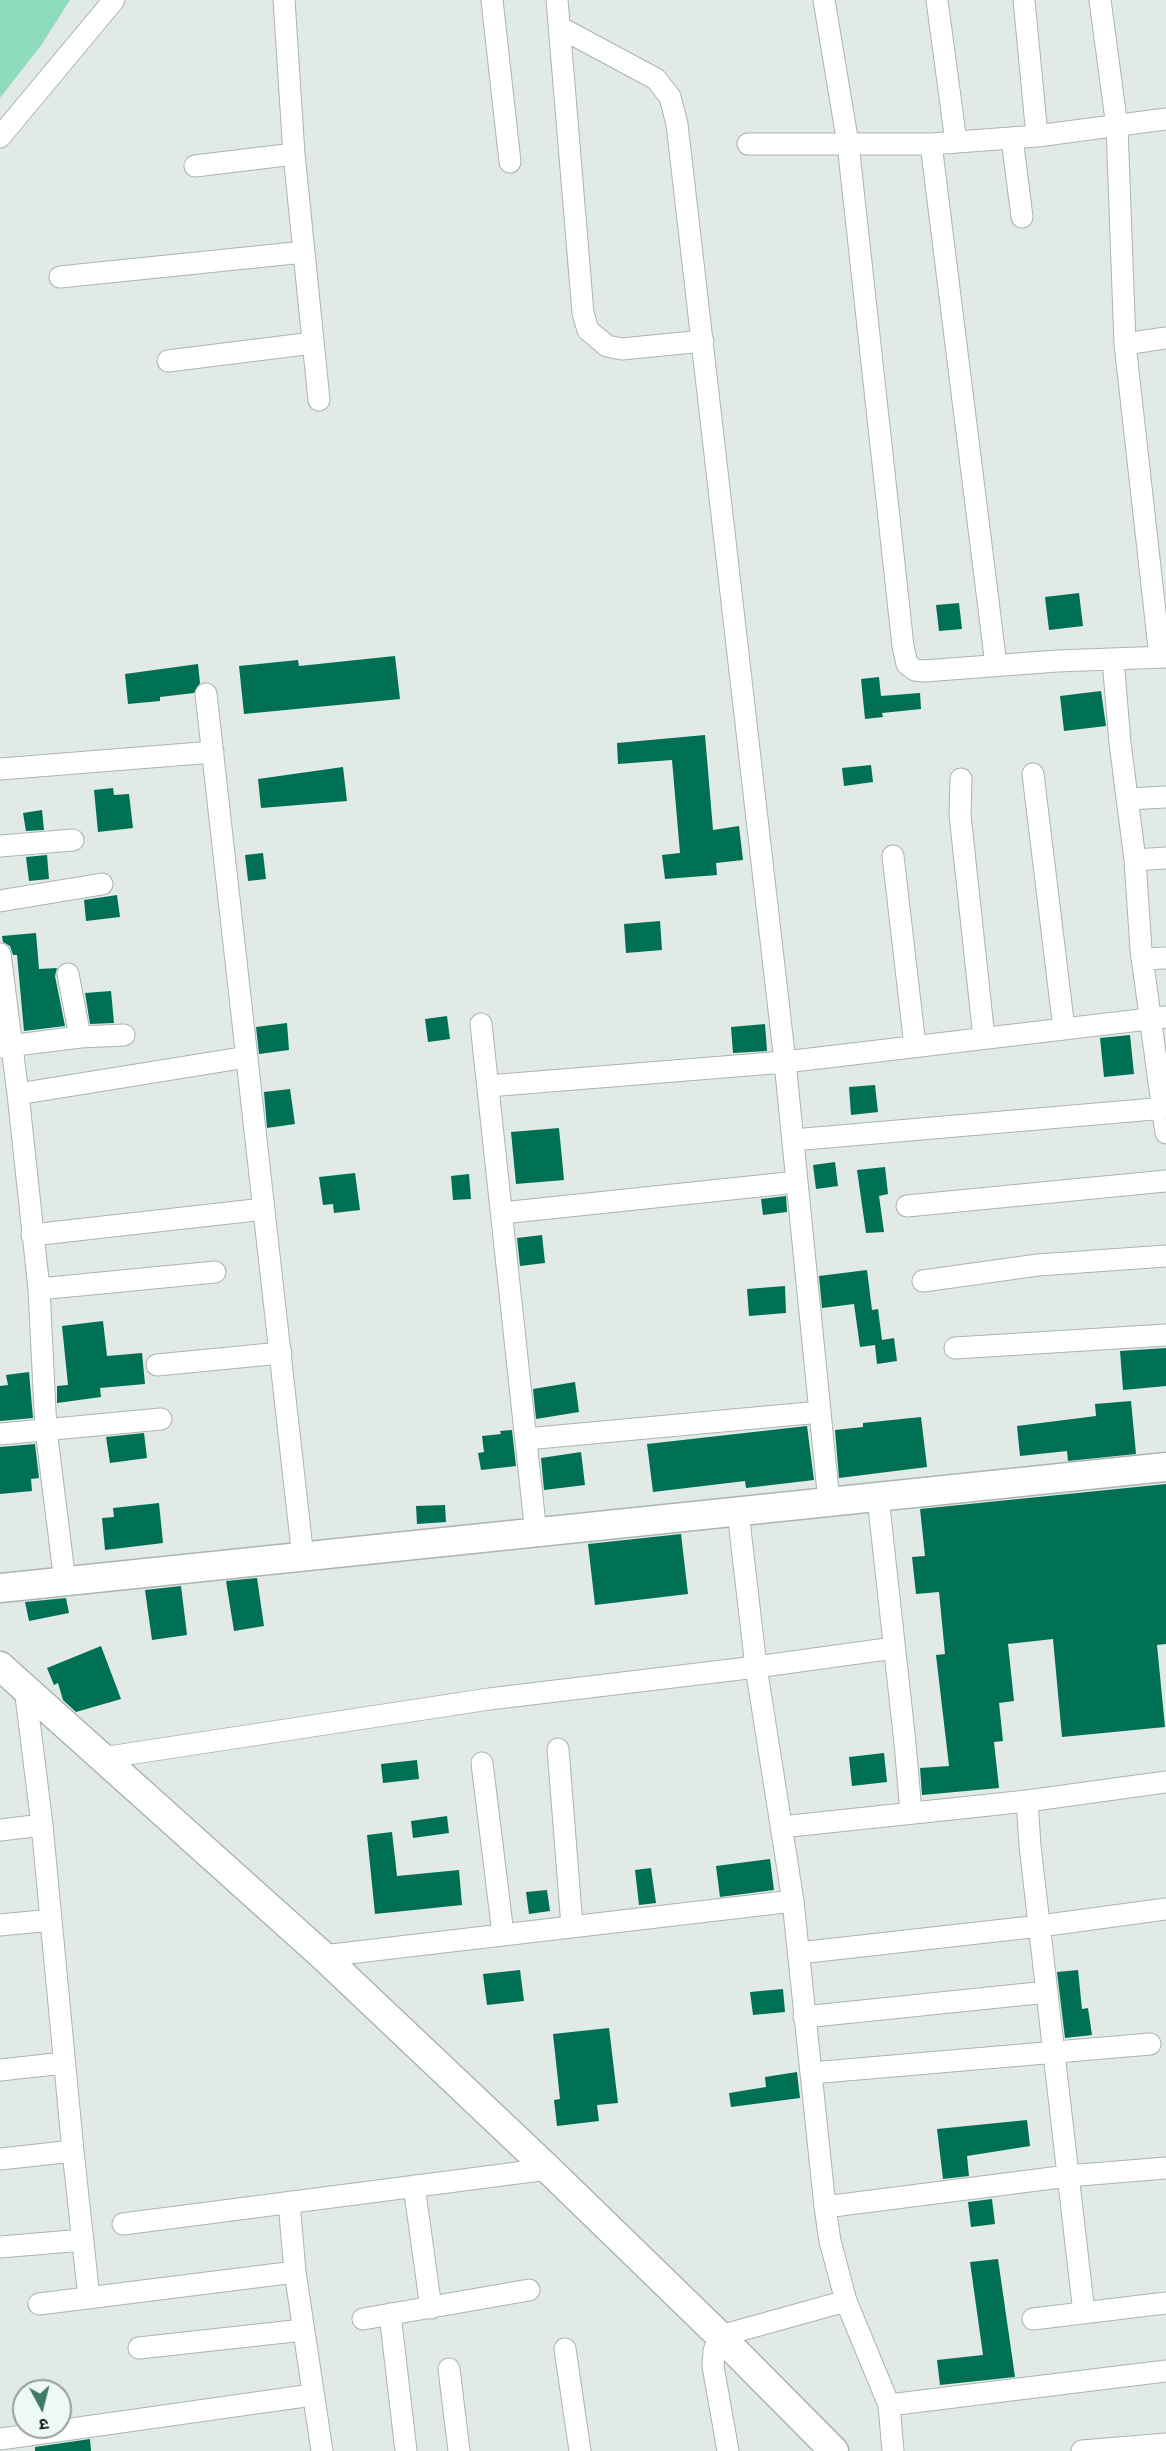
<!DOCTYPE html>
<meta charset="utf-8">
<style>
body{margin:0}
#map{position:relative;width:1166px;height:2451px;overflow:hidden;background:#e1eae6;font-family:"Open Sans","Noto Sans Devanagari",sans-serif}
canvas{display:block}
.north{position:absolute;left:12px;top:2379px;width:60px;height:60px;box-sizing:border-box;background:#eef8f4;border:2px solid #969d9a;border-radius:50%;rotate:173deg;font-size:16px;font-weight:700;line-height:24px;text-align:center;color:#111413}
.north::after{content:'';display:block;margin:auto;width:21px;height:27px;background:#3e7a65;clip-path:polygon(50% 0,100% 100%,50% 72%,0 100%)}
</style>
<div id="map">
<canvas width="1166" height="2451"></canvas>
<div class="north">उ</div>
</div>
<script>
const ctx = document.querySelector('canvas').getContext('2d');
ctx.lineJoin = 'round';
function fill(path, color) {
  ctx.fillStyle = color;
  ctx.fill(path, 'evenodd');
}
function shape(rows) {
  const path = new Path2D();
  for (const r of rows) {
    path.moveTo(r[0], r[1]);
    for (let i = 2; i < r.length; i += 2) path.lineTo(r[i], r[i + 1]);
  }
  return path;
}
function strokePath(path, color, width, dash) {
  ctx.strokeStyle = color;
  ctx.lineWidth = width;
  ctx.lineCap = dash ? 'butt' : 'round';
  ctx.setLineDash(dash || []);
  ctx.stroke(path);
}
fill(shape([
 [0,0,70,0,42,44,0,98]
]), '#8edbbe');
fill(shape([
 [1079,593,1083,626,1049,630,1045,597],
 [959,603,962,629,939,631,936,605],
 [395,656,400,699,244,714,239,666,298,660,299,666],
 [198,664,200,683,194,693,160,697,160,701,128,704,125,674],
 [879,677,881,696,920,693,921,709,882,713,883,717,865,719,861,679],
 [1101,691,1106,726,1064,731,1060,696],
 [705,735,713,830,739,826,743,860,716,863,717,875,665,879,662,855,680,853,672,760,618,764,617,743],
 [871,765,873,782,844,786,842,768],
 [343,767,347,801,261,808,258,779],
 [113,788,114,795,129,794,133,828,98,832,94,790],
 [42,810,44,830,26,831,23,813],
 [263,853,266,879,248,881,245,855],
 [47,855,49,879,29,881,26,857],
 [117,895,120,917,86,921,84,900],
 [660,921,662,950,626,953,624,924],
 [36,933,39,969,57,968,55,976,65,1026,24,1031,17,955,13,955,10,946,3,942,2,936],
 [111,991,114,1023,90,1024,85,993],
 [447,1016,450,1039,428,1042,425,1019],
 [287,1023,289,1050,259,1054,256,1027],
 [765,1024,767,1051,733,1053,731,1027],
 [1130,1035,1134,1074,1104,1077,1100,1038],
 [875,1085,878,1112,851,1115,849,1087],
 [290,1089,295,1124,267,1128,264,1092],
 [559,1128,564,1180,516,1184,511,1132],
 [835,1162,838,1186,816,1189,813,1165],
 [885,1167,888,1194,879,1196,884,1232,866,1233,857,1170],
 [355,1173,360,1210,334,1213,333,1204,323,1205,319,1177],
 [469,1174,471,1199,453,1200,451,1176],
 [786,1196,787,1212,763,1215,761,1199],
 [542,1235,545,1263,520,1266,517,1238],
 [867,1270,872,1310,878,1309,882,1340,894,1338,897,1361,877,1364,875,1345,860,1347,854,1304,822,1308,819,1276],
 [785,1286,786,1313,749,1316,747,1289],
 [103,1321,107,1356,142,1353,145,1384,100,1388,101,1397,57,1403,57,1386,68,1385,62,1326],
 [1166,1348,1166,1386,1123,1390,1120,1351],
 [29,1372,33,1418,0,1421,0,1386,8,1385,6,1375],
 [575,1382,579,1412,536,1419,533,1389],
 [1131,1401,1136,1454,1068,1461,1067,1451,1020,1456,1017,1426,1096,1416,1095,1404],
 [921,1417,927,1467,839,1478,835,1430,863,1427,863,1423],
 [807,1426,814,1480,746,1488,745,1481,653,1492,647,1444],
 [512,1430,516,1466,481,1470,478,1453,484,1452,482,1436,501,1434,500,1431],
 [144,1433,147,1458,110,1463,106,1437],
 [35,1444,39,1478,31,1479,32,1491,0,1494,0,1447],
 [581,1452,585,1485,544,1490,541,1458],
 [1166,1484,1166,1644,1157,1645,1165,1727,1062,1737,1053,1639,1008,1644,1014,1701,999,1703,1003,1741,994,1742,999,1788,922,1795,920,1768,949,1766,936,1655,945,1654,939,1592,916,1594,912,1557,925,1556,920,1509],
 [159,1503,163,1543,105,1550,102,1518,114,1517,113,1508],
 [445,1505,446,1522,417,1524,416,1506],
 [681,1534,688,1594,595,1605,588,1544],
 [257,1578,264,1626,234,1631,226,1581],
 [181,1586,187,1635,152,1640,145,1590],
 [66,1598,69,1613,29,1621,25,1602],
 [101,1646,121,1699,76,1712,63,1700,58,1683,54,1685,47,1668],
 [884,1753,887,1782,852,1786,849,1757],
 [417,1760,419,1779,383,1783,381,1764],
 [447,1816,449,1833,413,1838,411,1821],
 [392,1832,397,1876,459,1870,462,1905,375,1914,367,1835],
 [770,1859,774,1890,720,1897,716,1866],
 [651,1868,656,1903,639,1905,635,1870],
 [547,1890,550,1911,529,1914,526,1892],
 [520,1970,524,2001,487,2005,483,1974],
 [1078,1970,1082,2009,1088,2008,1092,2035,1065,2038,1057,1972],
 [783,1989,785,2012,753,2015,750,1992],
 [609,2028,618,2103,597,2105,599,2121,557,2126,554,2100,560,2099,553,2034],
 [797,2072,800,2098,731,2107,729,2093,766,2087,765,2077],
 [1027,2120,1030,2146,967,2156,969,2176,943,2179,937,2129],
 [992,2199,995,2224,971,2227,968,2202],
 [998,2259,1015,2377,940,2385,937,2360,983,2355,970,2262],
 [90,2439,91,2451,35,2451,35,2447]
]), '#007055');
const street = shape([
 [284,0,294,154,319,400],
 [492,0,510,162],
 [557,0,583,313,588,330,607,346,622,349,703,341],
 [824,0,848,144,903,646,907,664,915,670,924,671,1057,661,1166,657],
 [937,0,956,142],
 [1024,0,1037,136],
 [1100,0,1117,127,1125,344,1160,657],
 [561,28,656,79,670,97,677,124,785,1062,829,1502],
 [0,137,114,0],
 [1012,138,1022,217],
 [748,144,931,144,1037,136,1166,119],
 [931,144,996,665],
 [195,166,294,154],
 [60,277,304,252],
 [1125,344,1166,338],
 [168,361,313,343],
 [1113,659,1120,743,1135,860,1141,950,1166,1133],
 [206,694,303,1558],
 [0,769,213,752],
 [1033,774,1064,1029],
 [961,779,960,815,984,1038],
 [1128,799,1166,797],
 [0,846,73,840],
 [893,856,915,1046],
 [1135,860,1166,858],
 [0,901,102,884],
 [0,954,18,1094,39,1289,46,1430,65,1582],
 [1142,959,1166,958],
 [68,974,80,1037],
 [481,1024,536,1534],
 [0,1047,80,1037,124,1035],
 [488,1086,785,1062,1166,1017],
 [18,1094,247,1057],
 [793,1140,1166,1108],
 [907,1206,1166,1181],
 [502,1213,797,1182],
 [32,1235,264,1209],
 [923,1281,1038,1265,1166,1256],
 [39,1289,215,1272],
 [955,1348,1166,1335],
 [157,1365,281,1353],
 [0,1434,161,1419],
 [526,1439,820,1412],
 [878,1498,905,1743,911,1812],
 [738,1512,756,1667,793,1901,825,2207,830,2241,846,2301,889,2405,893,2451],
 [25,1688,42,1825,73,2151],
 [558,1749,572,1926],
 [102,1758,489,1699,756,1667,894,1648],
 [482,1763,503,1934],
 [781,1827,1027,1801],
 [0,1830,42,1825],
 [0,1925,51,1920],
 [799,1953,1040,1926,1166,1909],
 [323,1956,793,1901],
 [804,2017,1047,1992],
 [0,2070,64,2063],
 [811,2073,1150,2044],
 [0,2159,73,2151,89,2298],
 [414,2186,431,2308],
 [289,2202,295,2272,322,2451],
 [825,2207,1068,2176,1166,2168],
 [123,2224,548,2169],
 [0,2247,83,2240],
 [39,2304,295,2272],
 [1084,2313,1030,1846,1027,1801,1166,1782],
 [390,2314,406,2451],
 [363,2319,529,2290],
 [1033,2319,1166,2303],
 [139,2348,303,2330],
 [565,2349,580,2451],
 [449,2369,459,2451],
 [889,2405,1166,2371],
 [0,2439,312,2395],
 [728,2451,713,2366,714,2351,720,2336,846,2301],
 [1082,2451,1166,2444]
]);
const secondary = shape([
 [0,1588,1166,1467],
 [0,1666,323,1956,548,2169,720,2336,834,2451]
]);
strokePath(street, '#abb4b0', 23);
strokePath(secondary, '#abb4b0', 31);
strokePath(street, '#fff', 21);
strokePath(secondary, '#fff', 28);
</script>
